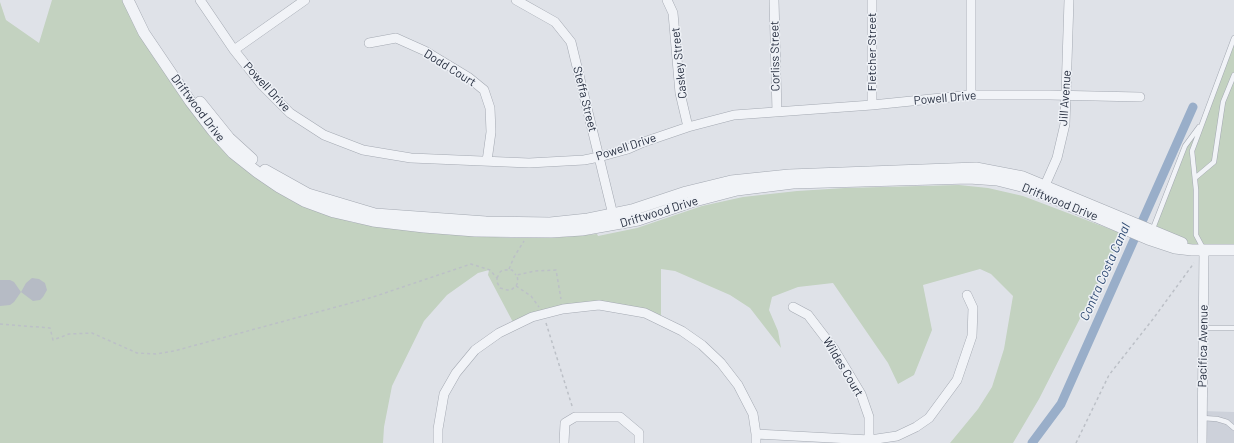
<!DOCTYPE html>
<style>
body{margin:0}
canvas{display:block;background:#dfe2e8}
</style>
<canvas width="1234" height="443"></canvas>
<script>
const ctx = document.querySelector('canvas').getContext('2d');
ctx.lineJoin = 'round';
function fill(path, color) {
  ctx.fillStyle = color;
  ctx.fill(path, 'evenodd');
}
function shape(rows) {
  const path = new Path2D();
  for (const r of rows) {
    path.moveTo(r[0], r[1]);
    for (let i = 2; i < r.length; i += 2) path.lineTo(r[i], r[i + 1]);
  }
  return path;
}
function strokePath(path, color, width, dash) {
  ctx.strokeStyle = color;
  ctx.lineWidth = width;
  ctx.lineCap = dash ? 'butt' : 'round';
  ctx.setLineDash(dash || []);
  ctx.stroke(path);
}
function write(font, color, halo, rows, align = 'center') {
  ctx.font = font + ' Barlow,sans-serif';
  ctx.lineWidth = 3;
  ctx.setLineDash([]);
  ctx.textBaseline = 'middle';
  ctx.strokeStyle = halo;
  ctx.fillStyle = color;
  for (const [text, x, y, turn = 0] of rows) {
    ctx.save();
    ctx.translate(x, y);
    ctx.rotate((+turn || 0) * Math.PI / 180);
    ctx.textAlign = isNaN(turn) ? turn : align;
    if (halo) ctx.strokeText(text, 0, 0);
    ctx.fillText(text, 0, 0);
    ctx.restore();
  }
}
fill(shape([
 [1202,411,1234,412,1234,443,1202,443]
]), '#cdd1da');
fill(shape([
 [52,0,123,0,210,134,317,210,351,222,379,227,442,234,512,238,551,238,597,234,598,236,637,228,702,206,743,197,797,191,845,188,959,185,988,188,1023,196,1123,234,1039,399,1013,443,950,443,978,409,992,387,1004,349,1013,296,991,274,980,269,923,285,932,330,914,375,898,384,888,363,833,283,798,287,772,297,769,310,778,331,781,348,750,308,730,295,675,271,661,269,661,320,599,305,563,309,515,326,488,275,489,270,478,273,447,295,424,321,392,386,384,427,383,443,0,443,0,2,6,20,39,43],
 [1234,38,1234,250,1204,250,1177,241,1152,231,1185,146,1203,122]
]), '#c3d2c0');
strokePath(shape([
 [1032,443,1061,404,1193,107]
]), '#99aec9', 9);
fill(shape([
 [32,278,39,279,45,283,47,290,43,297,40,300,33,301,21,292,14,302,10,305,0,306,0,280,10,280,14,282,21,292,26,283]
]), '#b6bbc5');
const service = shape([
 [1195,178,1214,162,1223,102,1234,75],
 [1152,231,1185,146,1199,127],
 [1204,250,1196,235,1196,190,1192,151,1234,38],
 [1203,328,1234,328],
 [1202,418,1217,419,1227,422,1234,428]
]);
const minor = shape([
 [200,0,234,50,261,84,290,113,324,135,363,150,411,158,529,163,584,160,599,157,628,149,644,142,688,127,734,115,872,105,971,95,1050,95,1140,97],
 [516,0,555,22,571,42,614,219],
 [667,0,673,13,680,93,688,127],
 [774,0,777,112],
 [872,0,872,105],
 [971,0,971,95],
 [369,43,396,38,425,51,468,77,484,90,490,108,491,132,487,161],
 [234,50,305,0],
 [1042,192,1057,158,1065,124,1069,0],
 [793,307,808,315,834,349,861,394,869,417,869,443],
 [756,434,870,440,897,436,916,427,929,418,957,380,972,336,973,308,967,295],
 [438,443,438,429,444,394,456,373,475,350,499,333,532,317,563,309,599,305,645,313,682,331,702,345,721,363,738,385,753,414,756,434,756,443],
 [564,443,565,423,575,417,620,417,639,433,639,443],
 [1202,443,1204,250]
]);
const tertiary = shape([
 [128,0,144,33,190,101,213,131,233,153,257,172,279,187,304,201,334,212,373,221,424,227,475,231,551,232,582,230,638,220,691,202,737,190,793,183,969,178,997,180,1029,188,1148,239,1175,248,1192,250,1234,250],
 [200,102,229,138,252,159],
 [265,170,308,194,375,214,486,222,550,223,588,219,632,210,686,192,731,181,789,175,976,168,1023,177,1182,243]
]);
strokePath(service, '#a4a9b2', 5.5);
strokePath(minor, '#a4a9b2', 10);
strokePath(tertiary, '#a4a9b2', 12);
strokePath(shape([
 [509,269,514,257,524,241],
 [497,278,500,272,503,270,512,270,516,275],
 [516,286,531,296,539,307],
 [546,323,573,409],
 [0,324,50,328,53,340,69,334,92,333,137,353,156,354,174,351,373,297,471,264,490,270,497,278,497,282,500,288,507,290,511,290,516,286,518,282,517,275,535,271,556,270,561,299],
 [1076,443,1109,375,1153,319,1194,263]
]), '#bcc0c7', 1.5, [3, 3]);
strokePath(service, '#f1f3f7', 4.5);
strokePath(minor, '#f1f3f7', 9);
strokePath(tertiary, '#f1f3f7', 11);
write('12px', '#272f40', '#eef1f6', [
 ["Fletcher Street",872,52,-90],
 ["Corliss Street",775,56,-91],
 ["Caskey Street",679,63,-96],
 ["Dodd Court",450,68,32],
 ["Powell Drive",267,87,47],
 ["Powell Drive",945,98,-5],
 ["Jill Avenue",1065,98,-86],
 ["Steffa Street",585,99,76],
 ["Driftwood Drive",198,108,53],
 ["Powell Drive",626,147,-18],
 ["Driftwood Drive",1060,202,22],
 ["Driftwood Drive",659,212,-17],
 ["Pacifica Avenue",1203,346,-89],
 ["Wildes Court",843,367,59]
]);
write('italic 13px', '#314c74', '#eef1f6', [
 ["Contra Costa Canal",1105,272,-66]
]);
</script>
